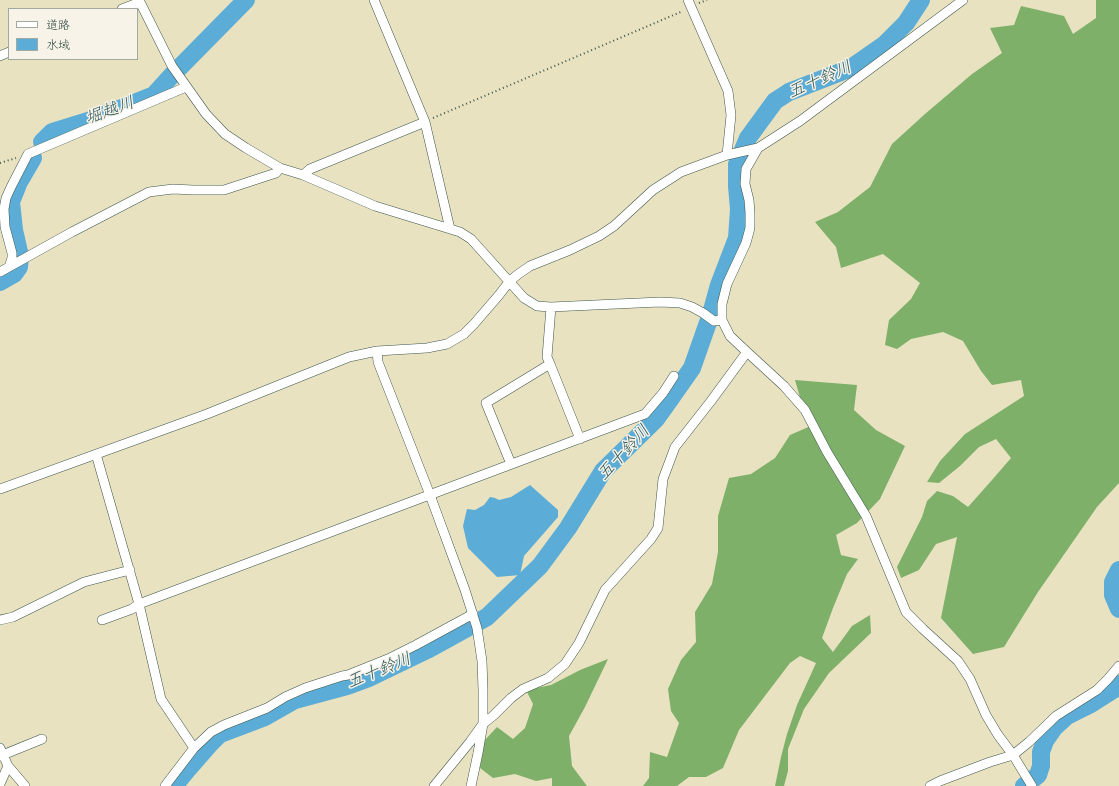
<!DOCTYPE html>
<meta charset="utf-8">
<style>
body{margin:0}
#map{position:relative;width:1119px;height:786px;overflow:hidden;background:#e9e2c1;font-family:Caveat,"Klee One",sans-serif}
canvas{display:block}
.legend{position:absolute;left:8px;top:8px;width:130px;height:52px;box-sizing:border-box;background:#f7f3e8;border:1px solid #a1aaa0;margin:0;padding:5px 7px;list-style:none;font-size:12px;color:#1f3d34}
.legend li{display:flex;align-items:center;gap:8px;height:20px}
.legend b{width:20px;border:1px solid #a1aaa0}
</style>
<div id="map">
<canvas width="1119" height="786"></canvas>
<ul class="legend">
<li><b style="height:5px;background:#fff"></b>道路</li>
<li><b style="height:11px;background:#5bacd6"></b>水域</li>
</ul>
</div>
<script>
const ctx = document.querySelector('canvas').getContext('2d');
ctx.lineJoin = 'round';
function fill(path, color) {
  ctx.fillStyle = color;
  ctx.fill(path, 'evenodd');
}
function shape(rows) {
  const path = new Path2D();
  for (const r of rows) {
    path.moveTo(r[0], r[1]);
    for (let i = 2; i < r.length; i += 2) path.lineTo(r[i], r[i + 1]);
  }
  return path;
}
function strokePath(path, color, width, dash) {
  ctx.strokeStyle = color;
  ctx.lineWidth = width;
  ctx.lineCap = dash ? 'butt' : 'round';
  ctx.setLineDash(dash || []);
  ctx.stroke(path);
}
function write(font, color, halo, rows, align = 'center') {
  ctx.font = font + ' Caveat,"Klee One",sans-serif';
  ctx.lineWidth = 3;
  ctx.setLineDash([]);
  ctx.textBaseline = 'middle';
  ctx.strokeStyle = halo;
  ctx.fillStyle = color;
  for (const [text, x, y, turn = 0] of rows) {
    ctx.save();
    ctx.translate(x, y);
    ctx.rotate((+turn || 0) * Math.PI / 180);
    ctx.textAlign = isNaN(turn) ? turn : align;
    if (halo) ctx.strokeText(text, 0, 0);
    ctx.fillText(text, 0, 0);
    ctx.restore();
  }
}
fill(shape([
 [1096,0,1119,0,1119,483,1097,507,1038,592,1004,647,973,654,941,618,957,537,936,544,919,570,901,578,897,567,922,517,927,501,937,491,953,496,968,507,992,480,1011,458,996,439,979,447,960,466,939,483,927,482,940,461,965,434,1024,396,1021,380,992,385,981,371,963,341,943,332,911,339,897,349,885,345,889,320,911,299,920,283,883,254,841,268,836,247,815,222,838,212,870,187,892,144,925,114,972,74,1002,53,990,28,1014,25,1021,6,1064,16,1073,34,1096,18],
 [795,380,857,385,854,410,876,430,905,446,880,499,857,523,836,535,841,555,858,559,847,574,833,608,822,638,833,652,852,626,870,615,871,633,829,673,804,709,788,749,788,771,784,786,775,786,781,757,787,734,797,705,816,663,800,656,790,663,739,730,723,768,706,777,689,777,677,786,643,786,649,778,650,752,667,757,679,723,671,711,668,689,681,660,696,642,695,612,712,584,718,552,718,516,729,478,751,474,775,458,790,435,813,425,802,404],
 [608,659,585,707,569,736,572,766,587,786,552,786,552,778,536,781,515,774,493,778,480,768,484,741,497,727,513,739,525,728,533,704,526,690,551,685,580,670]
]), '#7eb06a');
fill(shape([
 [530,485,558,510,558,517,524,556,520,575,497,577,468,548,463,526,467,509,475,510,484,505,490,497,495,498,499,500,511,497]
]), '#5bacd6');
strokePath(shape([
 [179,68,246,0],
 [42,142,52,132,94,119,154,95,173,74],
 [0,282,14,274,19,267,20,256,14,230,11,202,19,182,33,158],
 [1119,570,1113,582,1113,595,1119,609],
 [174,786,188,769,209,745,220,734,265,717,295,700,347,686,369,678,427,650,487,617,540,566,568,528,603,471,656,419,671,398,692,368,711,314,719,285,737,238,739,209,737,186,737,164,748,138,775,101,789,92,851,68,884,45,906,23,921,0],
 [1024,786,1038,775,1041,766,1041,752,1045,741,1054,728,1067,716,1091,704,1113,690,1119,684]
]), '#5bacd6', 18);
const street = shape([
 [139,0,172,66,206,114,225,134,246,148,280,168,303,175,375,206,460,232,471,239,524,298,537,306,551,307,660,302,680,303,692,307,703,313,714,321,722,320],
 [374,0,425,122,450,229],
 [688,0,728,91,731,115,727,155],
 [122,9,140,2],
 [0,56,9,52],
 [758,148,746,169,745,184,749,200,750,213,750,228,746,243,727,284,722,304,722,320,730,336,747,352,784,386,805,410,827,452,866,516,906,612,923,629,958,661,970,679,986,715,998,735,1013,755,1032,786],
 [303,175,310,169,425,122],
 [9,267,12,258,12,253,5,227,4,209,6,198,11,187,28,154,186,87],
 [0,272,72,232,149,192,173,189,193,190,224,190,276,173,280,168],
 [377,351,378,362,430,495,465,590,477,628,482,661,483,690,483,724,478,753,471,786],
 [550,364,547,357,551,307],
 [96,454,139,604,161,699,194,748],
 [511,464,486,403,550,364,580,439],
 [0,489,207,414,349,357,377,351,427,348,447,344,464,334,474,324,499,295,509,282,517,275,530,266,570,250,599,236,614,226,653,190,681,172,727,155,758,148,800,121,963,0],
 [0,620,13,617,84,582,130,570],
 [102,620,132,609,139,604,645,414,663,393,674,376],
 [0,748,8,766,25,786],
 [0,756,42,739],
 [0,784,8,766],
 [165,786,194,748,211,732,224,725,267,708,285,697,305,688,342,676,348,675,388,659,416,645,473,614],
 [434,786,470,742,483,724,494,715,511,698,523,689,548,678,565,664,579,643,605,590,651,539,658,528,663,479,675,447,711,401,747,352],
 [930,786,940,781,990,762,1013,755,1029,742,1056,716,1097,690,1108,679,1119,666]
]);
strokePath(street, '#3d5649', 10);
strokePath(shape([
 [699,3,707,0],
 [433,118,683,11],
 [0,163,16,158]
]), '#3d5649', 2, [1, 3]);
strokePath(street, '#fff', 9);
write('italic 17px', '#2e595c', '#f7f3e8', [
 ["五十鈴川",820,80,-24],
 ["堀越川",110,111,-20],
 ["五十鈴川",624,453,-47],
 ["五十鈴川",379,671,-22]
]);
</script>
